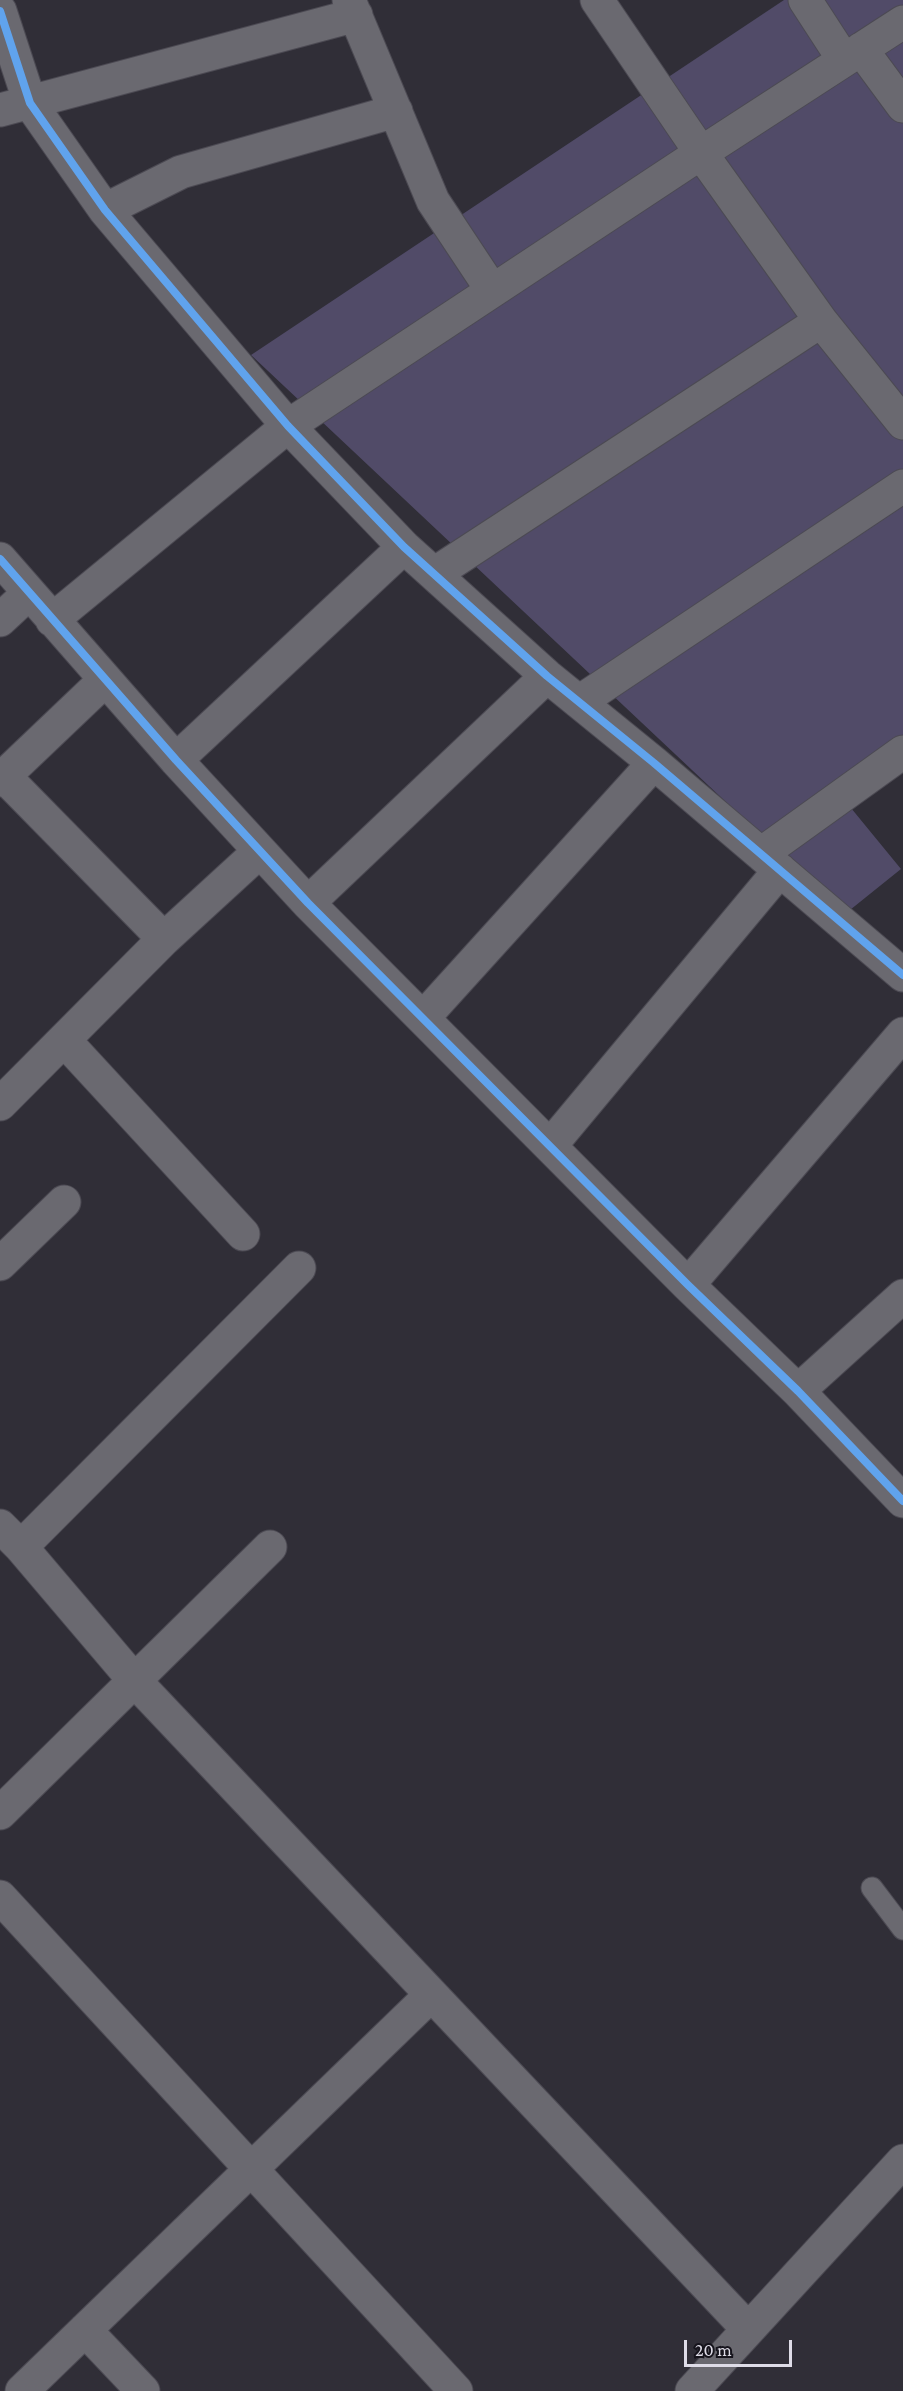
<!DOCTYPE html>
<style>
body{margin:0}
#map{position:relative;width:903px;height:2391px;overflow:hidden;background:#302e37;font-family:"Crimson Pro",serif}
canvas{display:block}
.scale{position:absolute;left:684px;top:2340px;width:108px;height:27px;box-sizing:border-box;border:3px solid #dedce7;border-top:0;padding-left:8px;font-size:18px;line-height:21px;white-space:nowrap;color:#dedce7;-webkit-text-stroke:4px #16141c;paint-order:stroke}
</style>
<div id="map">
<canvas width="903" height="2391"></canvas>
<div class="scale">20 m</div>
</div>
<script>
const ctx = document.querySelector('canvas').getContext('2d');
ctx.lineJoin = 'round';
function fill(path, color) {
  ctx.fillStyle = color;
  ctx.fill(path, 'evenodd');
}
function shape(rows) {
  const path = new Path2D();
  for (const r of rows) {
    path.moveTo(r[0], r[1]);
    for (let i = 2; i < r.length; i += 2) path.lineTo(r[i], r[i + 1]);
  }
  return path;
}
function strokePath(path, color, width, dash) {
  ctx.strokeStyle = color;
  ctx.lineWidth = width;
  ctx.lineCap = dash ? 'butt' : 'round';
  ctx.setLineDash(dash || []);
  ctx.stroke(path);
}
fill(shape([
 [784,0,903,0,903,771,851,808,901,869,845,914,251,355]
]), '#514b68');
const service = shape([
 [872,1888,903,1929]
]);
const minor = shape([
 [349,0,433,201,492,290],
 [597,0,701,153,821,321,903,423],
 [805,0,844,60],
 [0,11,30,103,105,210,288,426,404,547,547,676,654,763,903,975],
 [861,49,903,106],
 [0,110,356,15],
 [105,210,181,172,396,111],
 [0,559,176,760,308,903,688,1285,798,1391,903,1501],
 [434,574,821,321],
 [0,620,29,593],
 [52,620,288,426,701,153,903,22],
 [579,702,903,486],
 [176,760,404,547],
 [4,776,164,939],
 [0,780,105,680],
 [761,854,903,752],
 [308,903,547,676],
 [423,1018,654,763],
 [64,1040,243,1234],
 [0,1104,164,939,260,851],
 [550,1146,780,870],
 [0,1264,64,1202],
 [688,1285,903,1034],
 [798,1391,903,1296],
 [0,1526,21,1547,134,1680,748,2329],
 [21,1547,299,1268],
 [0,1813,270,1547],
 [0,1897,456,2391],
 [85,2330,143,2391],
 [22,2391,431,1995],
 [692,2391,903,2161]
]);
strokePath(service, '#4c4a53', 23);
strokePath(minor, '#4c4a53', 35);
strokePath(service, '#6a6970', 21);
strokePath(minor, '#6a6970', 33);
strokePath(shape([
 [0,11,30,103,105,210,288,426,404,547,547,676,654,763,903,975],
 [0,559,176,760,308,903,688,1285,798,1391,903,1501]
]), '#60a3ed', 8);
</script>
